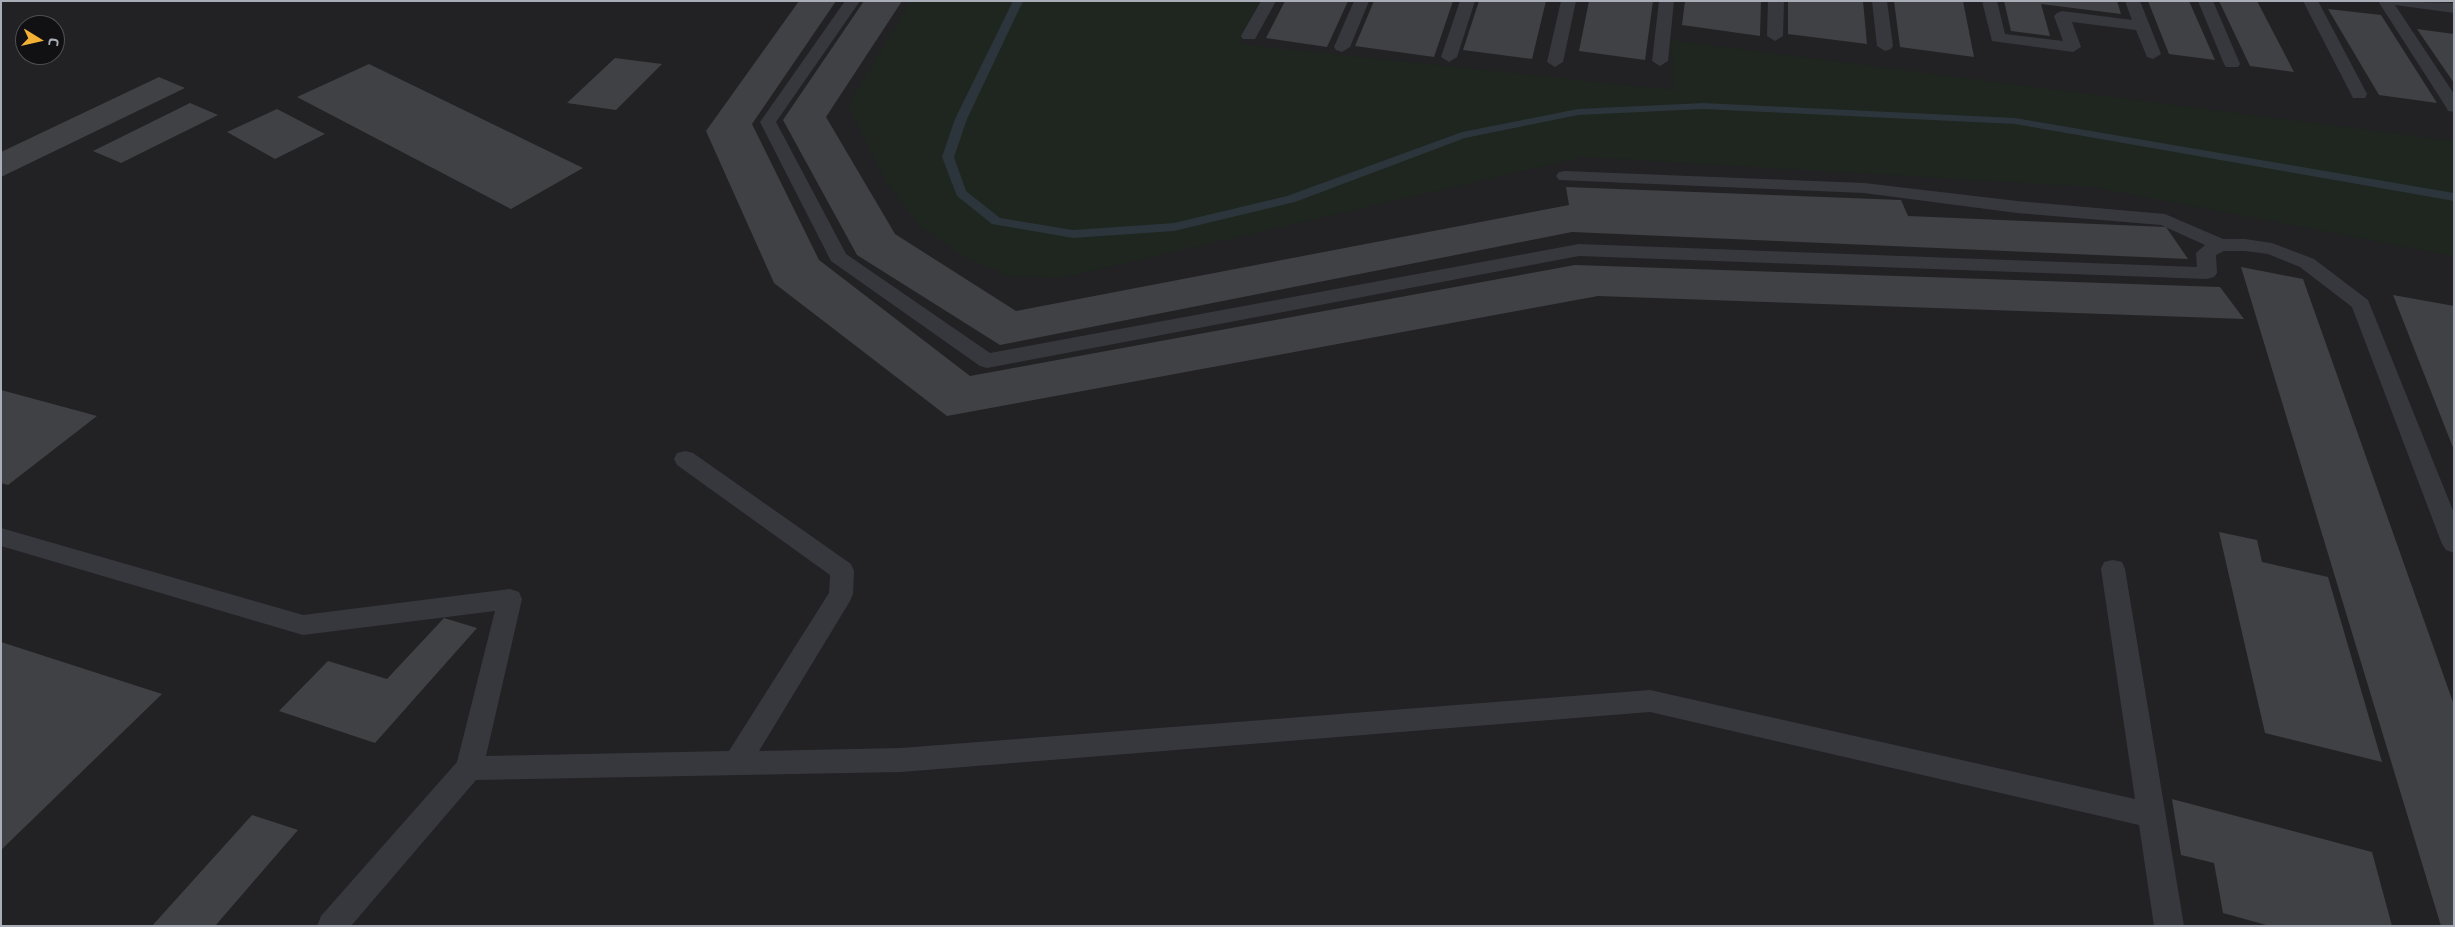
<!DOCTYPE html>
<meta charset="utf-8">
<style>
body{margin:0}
#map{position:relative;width:2455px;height:927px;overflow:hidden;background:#161618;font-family:"Exo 2",sans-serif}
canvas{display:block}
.frame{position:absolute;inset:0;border:2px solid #a8adb8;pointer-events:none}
.north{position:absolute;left:15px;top:15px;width:50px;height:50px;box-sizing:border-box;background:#111113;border:1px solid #4d4f55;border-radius:50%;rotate:99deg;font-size:14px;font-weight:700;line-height:20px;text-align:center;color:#a8adb8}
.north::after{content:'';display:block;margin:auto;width:18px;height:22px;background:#f2b134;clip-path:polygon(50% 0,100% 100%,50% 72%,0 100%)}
</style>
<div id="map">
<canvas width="2455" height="927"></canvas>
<div class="frame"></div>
<div class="north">С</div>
</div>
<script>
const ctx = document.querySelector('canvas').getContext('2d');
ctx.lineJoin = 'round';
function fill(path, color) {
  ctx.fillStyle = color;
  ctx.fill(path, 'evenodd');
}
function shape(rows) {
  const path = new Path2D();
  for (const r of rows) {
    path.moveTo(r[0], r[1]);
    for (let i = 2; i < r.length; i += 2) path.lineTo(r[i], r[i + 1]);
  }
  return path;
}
fill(shape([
 [1,1,2454,1,2454,926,1,926],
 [25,25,55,25,55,55,25,55]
]), '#222225');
fill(shape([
 [911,1,1260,1,1239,44,1674,90,1671,40,2454,141,2454,256,2092,187,1583,157,1061,278,1009,276,965,257,921,227,886,182,848,105]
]), '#1e261f');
fill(shape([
 [1013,1,1023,1,967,119,954,157,966,191,1000,218,1073,230,1174,223,1287,196,1462,132,1578,109,1703,103,2015,118,2454,193,2454,201,2015,124,1703,109,1578,115,1465,138,1295,202,1174,231,1073,238,992,224,957,196,942,157,955,119,1013,1]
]), '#2c353c');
fill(shape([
 [799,1,836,1,752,124,819,260,970,376,1575,265,2220,287,2244,319,1598,296,947,416,774,283,706,131],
 [864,1,902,1,826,117,895,234,1016,311,1569,205,1566,187,1901,200,1908,216,2166,227,2188,259,1572,232,1000,345,857,255,783,120],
 [1285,1,1348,1,1327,47,1266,38],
 [1374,1,1453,1,1434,57,1355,46],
 [1479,1,1546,1,1532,59,1463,50],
 [1589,1,1653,1,1645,60,1579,51],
 [1685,1,1761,1,1760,36,1682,25],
 [1788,1,1863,1,1867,44,1788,34],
 [1894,1,1963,1,1974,57,1900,47],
 [2004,1,2117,1,2121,14,2041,4,2050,36,2011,31],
 [2148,1,2189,1,2215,60,2169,54],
 [2219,1,2257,1,2294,72,2250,66],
 [2328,9,2381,15,2437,103,2379,95],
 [2417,29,2454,34,2454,83],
 [615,58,662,64,616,110,567,103],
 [369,64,583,168,511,209,297,97],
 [159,77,185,88,1,177,1,152],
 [190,103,218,115,121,163,93,151],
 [277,109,325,134,275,159,227,132],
 [2241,267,2303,279,2454,705,2454,926,2441,926],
 [2393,295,2454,306,2454,450],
 [1,390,75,410,97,416,8,485,1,483],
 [2219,532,2257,540,2262,562,2328,577,2382,762,2265,733],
 [444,618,477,628,375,743,279,711,328,661,387,679],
 [1,642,162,694,1,850],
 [2172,799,2372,852,2392,926,2270,926,2223,913,2214,863,2181,855],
 [252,815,298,830,215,926,152,926]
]), '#404145');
fill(shape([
 [845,1,860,1,776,122,846,254,990,353,1579,244,2197,267,2196,253,2205,245,2161,225,2017,213,1864,193,1559,180,1556,176,1559,172,1565,171,1864,183,2017,201,2165,214,2223,239,2245,239,2272,243,2314,259,2368,300,2454,513,2454,553,2446,550,2442,544,2352,307,2300,267,2268,254,2245,251,2224,251,2216,255,2217,273,2214,277,2207,279,1579,256,987,368,980,366,831,261,760,122,845,1],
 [1261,1,1276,1,1255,39,1243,39,1241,36,1261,1],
 [1354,1,1369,1,1350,47,1342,52,1336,50,1334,47,1354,1],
 [1460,1,1475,1,1457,57,1449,62,1441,57,1460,1],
 [1561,1,1576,1,1563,62,1555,67,1547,62,1561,1],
 [1659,1,1674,1,1668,61,1660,66,1652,61,1659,1],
 [1768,1,1784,1,1783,36,1775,41,1767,36,1768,1],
 [1872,1,1887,1,1893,46,1891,49,1885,51,1877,46,1872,1],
 [1982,1,1997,1,2005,34,2063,41,2054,16,2057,13,2062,11,2132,20,2125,1,2140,1,2161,54,2153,59,2147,57,2136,30,2072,22,2081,47,2073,52,1992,41,1982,1],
 [2198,1,2213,1,2240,64,2238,67,2226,67,2224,64,2198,1],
 [2303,1,2318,1,2367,94,2365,98,2353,98,2351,94,2303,1],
 [2378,1,2454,3,2454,13,2395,5,2454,94,2454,112,2448,111,2446,107,2378,1],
 [685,451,693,453,851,564,854,571,853,594,850,601,759,751,901,748,1650,690,2135,799,2101,569,2104,562,2113,560,2122,562,2125,569,2184,926,2154,926,2139,825,1650,712,901,772,476,780,351,926,317,926,321,916,457,762,495,611,303,635,1,546,1,528,303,615,510,589,519,592,522,599,486,756,729,751,829,593,830,575,677,465,674,459,677,453,685,451]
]), '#37383d');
</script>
